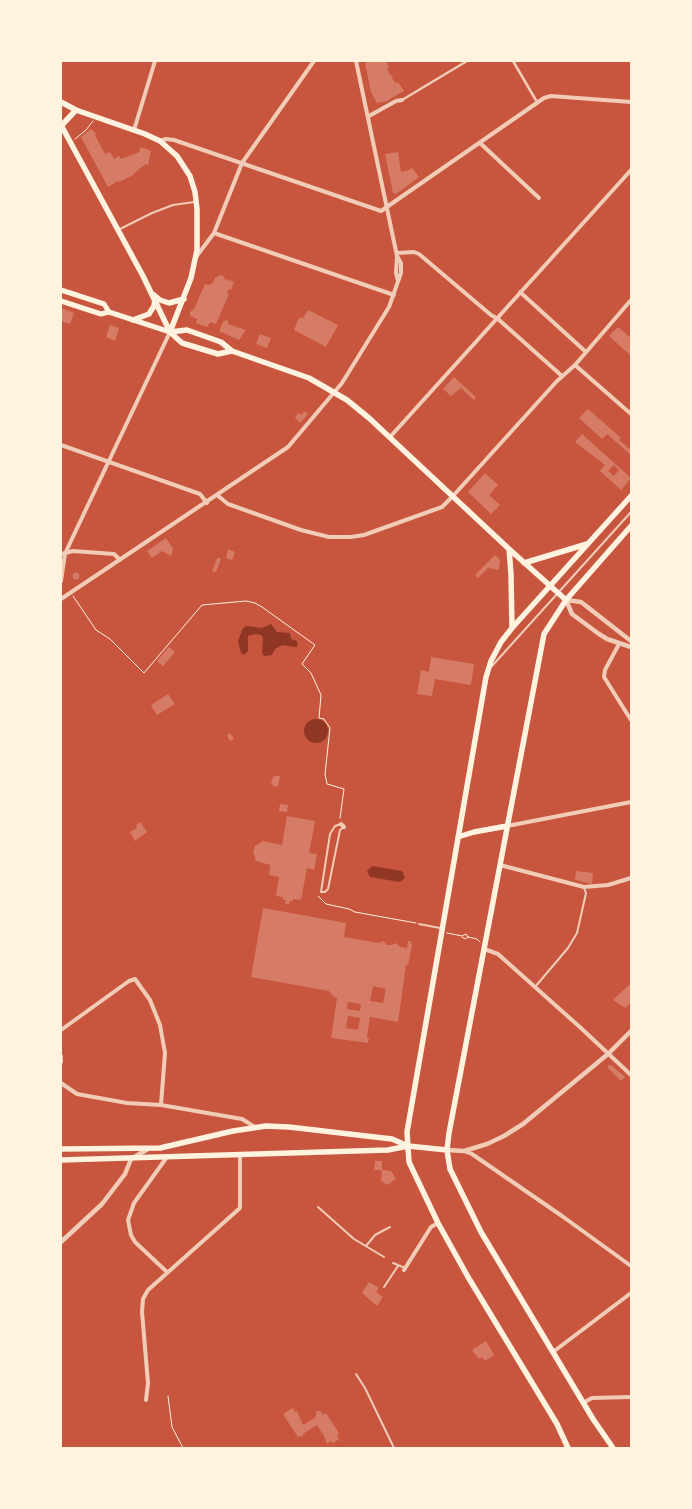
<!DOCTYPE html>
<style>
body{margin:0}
#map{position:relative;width:692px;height:1509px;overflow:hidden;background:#c8553d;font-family:Cabin,sans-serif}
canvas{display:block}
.frame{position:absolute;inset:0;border:62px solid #fff3e0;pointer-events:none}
</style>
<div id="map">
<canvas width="692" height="1509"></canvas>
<div class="frame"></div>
</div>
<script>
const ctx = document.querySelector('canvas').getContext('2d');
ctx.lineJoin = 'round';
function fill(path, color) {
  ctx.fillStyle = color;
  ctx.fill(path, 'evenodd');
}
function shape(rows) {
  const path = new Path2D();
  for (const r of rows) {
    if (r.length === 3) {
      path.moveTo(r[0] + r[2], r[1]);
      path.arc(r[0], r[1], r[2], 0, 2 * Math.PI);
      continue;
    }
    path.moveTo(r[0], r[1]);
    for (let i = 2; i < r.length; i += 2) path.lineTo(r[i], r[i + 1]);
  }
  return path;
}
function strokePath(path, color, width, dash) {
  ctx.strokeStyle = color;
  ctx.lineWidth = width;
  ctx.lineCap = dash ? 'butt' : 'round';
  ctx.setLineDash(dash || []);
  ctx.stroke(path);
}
fill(shape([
 [271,624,277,632,290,633,291,639,297,641,298,646,295,647,282,645,275,649,272,655,264,656,262,653,263,638,261,635,255,634,248,636,248,651,244,655,241,653,238,641,243,628,247,626,262,628],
 [316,731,12],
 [372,866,402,871,405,878,400,882,370,877,367,871]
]), '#8f3625');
fill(shape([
 [372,61,386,61,389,67,386,69,389,70,388,72,393,77,392,79,396,83,398,82,404,91,388,100,388,101,377,103,371,92,365,63],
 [91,129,96,133,95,135,105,154,110,152,114,159,119,156,121,159,139,152,141,147,151,151,148,165,146,164,134,173,135,174,119,182,118,181,108,187,81,137],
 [398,152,401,172,409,170,412,168,419,177,396,194,393,193,385,154],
 [221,275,224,277,227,283,226,279,234,282,231,290,229,289,227,293,229,294,216,324,210,322,207,327,196,323,197,319,190,316,190,312,194,309,205,284,209,285,212,284,215,278],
 [61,308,74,313,70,324,61,321],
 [308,310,338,325,326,347,294,330,299,318,303,318],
 [226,320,228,321,228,324,246,330,239,340,219,331,223,322],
 [110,325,119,328,115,341,106,337],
 [618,327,631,338,631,356,609,336],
 [260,334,271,338,267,348,256,344],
 [454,377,476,397,474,400,461,388,451,396,443,389],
 [588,409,621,438,619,440,631,450,631,455,607,434,602,439,579,418],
 [304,411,308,414,300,423,295,418,298,413,302,415],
 [582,434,631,478,621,490,600,471,605,465,575,442],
 [614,465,619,470,614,476,608,471],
 [485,473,498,485,489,495,500,505,491,514,468,492],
 [166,538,173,549,171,556,162,551,152,558,147,551],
 [228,549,235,552,232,560,226,558],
 [495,555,500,560,499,570,488,568,478,578,475,575],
 [217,558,221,559,216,572,212,572],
 [76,576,3.5],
 [169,647,175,652,163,666,157,661],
 [431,657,474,664,471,685,435,679,432,696,417,694,421,670,429,672],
 [168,694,175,704,157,715,151,705],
 [230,733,234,739,230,741,227,736],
 [274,776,280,776,278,787,273,786,271,782],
 [280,804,288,805,287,812,279,811],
 [287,816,315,821,309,853,317,854,314,870,307,868,301,900,293,899,293,901,290,901,289,904,285,904,286,900,283,900,283,897,276,896,279,877,269,875,270,865,256,861,253,851,255,846,263,841,282,845],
 [140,822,147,832,135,841,130,832,137,828,136,825],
 [576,871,593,873,592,884,575,880],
 [263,908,346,923,344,937,379,943,383,941,387,945,392,945,396,943,400,947,407,948,408,941,411,941,412,945,408,965,406,965,398,1022,370,1017,367,1037,369,1038,368,1043,331,1038,337,998,334,997,329,991,251,977],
 [373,986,386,989,383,1003,370,1001],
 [348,1002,361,1004,360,1011,347,1009],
 [348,1016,360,1018,358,1030,346,1028],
 [631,983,631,1003,625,1008,613,1000],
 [609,1065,611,1065,625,1077,621,1081,607,1067],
 [375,1161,382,1161,382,1170,391,1171,396,1179,387,1185,381,1181,382,1170,374,1170],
 [369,1282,379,1288,376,1292,383,1297,377,1306,362,1293],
 [486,1341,494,1355,485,1361,482,1357,479,1359,472,1350],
 [293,1408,295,1412,297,1411,303,1425,316,1417,316,1411,321,1411,323,1415,326,1413,339,1433,337,1436,339,1439,333,1443,331,1441,327,1444,324,1436,317,1425,303,1434,303,1436,298,1437,283,1414]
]), '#d67c66');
strokePath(shape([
 [75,139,86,130,93,121],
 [73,596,96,630,110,639,144,673,202,605,246,601,255,603,262,607,315,645,302,664,311,673,321,695,319,718,324,719,330,728,325,774,327,784,344,789,340,818],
 [318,896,326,904,349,909,355,912,416,923],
 [447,933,462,936,466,934,468,937],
 [462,937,465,939,468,937,477,939,480,942],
 [168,1396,172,1427,183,1448]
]), '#fff3e0', 1);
strokePath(shape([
 [120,229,152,213,173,205,194,202],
 [492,666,631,512],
 [341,824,335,826,330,834,321,892,325,892,328,889,340,830,344,827],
 [419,924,440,928],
 [535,987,568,948,577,933,586,893,584,888],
 [318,1207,354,1239,384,1257],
 [366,1246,375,1235,390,1227],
 [393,1263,405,1268],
 [384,1287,398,1266],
 [356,1374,365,1388,394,1448]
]), '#f1ccb7', 2);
strokePath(shape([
 [513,61,537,102],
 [402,100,467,61]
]), '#f1ccb7', 2.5);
strokePath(shape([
 [369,116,396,101,402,100],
 [134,130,155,61],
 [160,141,166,139,174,140,381,211,544,98,551,96,631,102],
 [480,143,539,198],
 [214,233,394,295],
 [397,253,414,252,419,254,491,315,498,319,562,376],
 [397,256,396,273,398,281],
 [196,257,214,233,242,163,314,61],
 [520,292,586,352],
 [575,365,631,414],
 [390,437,631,170],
 [61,445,200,494,207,503],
 [217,495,228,504,301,530,329,537,351,537,364,535,442,507,453,496,557,381,575,365,631,300],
 [61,554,73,551,114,554,120,560],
 [61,581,65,554,70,543,170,332],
 [61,599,288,447,342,383,389,307,401,273,401,263,397,256,356,61],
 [619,644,605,670,604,677,631,720],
 [341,824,344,827],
 [507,826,631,802],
 [500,865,584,887,608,885,631,878],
 [484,949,498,954,582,1029,631,1075],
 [61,1030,129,981,135,979,150,1000,160,1025,165,1053,161,1105],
 [61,1056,61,1062],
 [61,1083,77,1094,127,1103,161,1105,242,1119,255,1127],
 [464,1151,472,1154,562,1216,631,1266],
 [167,1157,134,1203,128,1220,131,1235,135,1242,167,1272],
 [404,1270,431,1227,438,1223],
 [553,1352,631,1293],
 [146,1400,148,1383,142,1312,143,1299,148,1290,240,1208,240,1154],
 [583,1403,592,1398,631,1397]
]), '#f1ccb7', 4);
strokePath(shape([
 [566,600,572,614,599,634,607,639,631,647],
 [566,600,581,602,631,641],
 [447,1150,464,1151,487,1144,504,1136,523,1124,608,1054,631,1031],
 [61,1242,102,1204,125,1174,131,1159,148,1149]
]), '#f1ccb7', 4.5);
strokePath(shape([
 [61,290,104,304,109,312],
 [61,301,101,314,109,312,170,332]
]), '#fff3e0', 5);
strokePath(shape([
 [61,102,76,110,145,134,160,141,177,156,190,176,195,192,197,209,197,250,191,278,170,332],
 [61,125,143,276,170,332,182,343,218,354,232,351],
 [62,125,76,110],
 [154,295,160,300,169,303,184,299],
 [133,320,149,314,154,306,155,299],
 [170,332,187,330,221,342,232,351,309,378,347,400,369,418,509,549,566,600],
 [509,549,511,574,512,628],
 [524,563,587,544],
 [458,837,474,832,507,826],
 [61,1149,160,1148,233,1131,266,1126,289,1127,392,1139,408,1146],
 [61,1160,388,1150,408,1146,447,1150],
 [568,1448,557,1424,468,1277,438,1223,409,1162,407,1132,486,677,491,661,501,642,512,628,631,496],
 [613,1448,593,1419,481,1232,450,1169,447,1150,449,1133,544,634,566,600,631,526]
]), '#fff3e0', 5.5);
</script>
